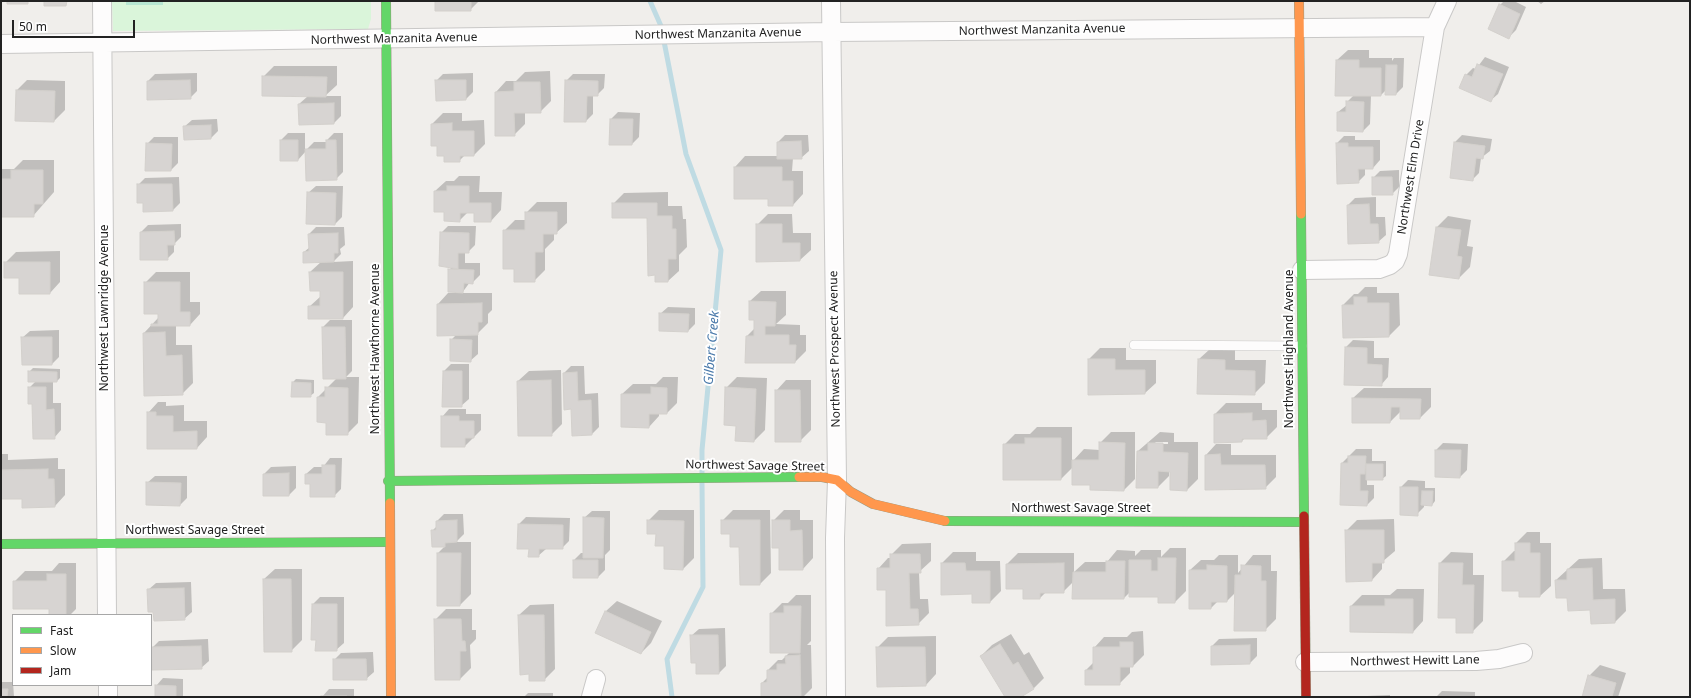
<!DOCTYPE html>
<style>
body{margin:0}
#map{position:relative;width:1691px;height:698px;overflow:hidden;background:#f0eeeb;font-family:"Noto Sans",sans-serif}
canvas{display:block}
.frame{position:absolute;inset:0;border:2px solid #222;pointer-events:none}
.legend{position:absolute;left:12px;top:614px;width:140px;height:72px;box-sizing:border-box;background:#fff;border:1px solid #a7a7a7;margin:0;padding:5px 7px;list-style:none;font-size:12px;color:#222}
.legend li{display:flex;align-items:center;gap:8px;height:20px}
.legend b{width:20px;border:1px solid #a7a7a7}
.scale{position:absolute;left:12px;top:20px;width:123px;height:18px;box-sizing:border-box;border:2px solid #222;border-top:0;padding-left:5px;font-size:12px;line-height:14px;white-space:nowrap;color:#222;-webkit-text-stroke:3px #fff;paint-order:stroke}
</style>
<div id="map">
<canvas width="1691" height="698"></canvas>
<div class="frame"></div>
<ul class="legend">
<li><b style="height:5px;background:#63d668"></b>Fast</li>
<li><b style="height:5px;background:#ff974d"></b>Slow</li>
<li><b style="height:5px;background:#b3261e"></b>Jam</li>
</ul>
<div class="scale">50 m</div>
</div>
<script>
const ctx = document.querySelector('canvas').getContext('2d');
ctx.lineJoin = 'round';
function fill(path, color) {
  ctx.fillStyle = color;
  ctx.fill(path, 'evenodd');
}
function shape(rows) {
  const path = new Path2D();
  for (const r of rows) {
    path.moveTo(r[0], r[1]);
    for (let i = 2; i < r.length; i += 2) path.lineTo(r[i], r[i + 1]);
  }
  return path;
}
function strokePath(path, color, width, dash) {
  ctx.strokeStyle = color;
  ctx.lineWidth = width;
  ctx.lineCap = dash ? 'butt' : 'round';
  ctx.setLineDash(dash || []);
  ctx.stroke(path);
}
function write(font, color, halo, rows, align = 'center') {
  ctx.font = font + ' "Noto Sans",sans-serif';
  ctx.lineWidth = 4;
  ctx.setLineDash([]);
  ctx.textBaseline = 'middle';
  ctx.strokeStyle = halo;
  ctx.fillStyle = color;
  for (const [text, x, y, turn = 0] of rows) {
    ctx.save();
    ctx.translate(x, y);
    ctx.rotate((+turn || 0) * Math.PI / 180);
    ctx.textAlign = isNaN(turn) ? turn : align;
    if (halo) ctx.strokeText(text, 0, 0);
    ctx.fillText(text, 0, 0);
    ctx.restore();
  }
}
fill(shape([
 [112,1,371,1,371,19,368,29,113,31]
]), '#daf5da');
fill(shape([
 [126,1,163,1,163,5,126,5]
]), '#b7e6d2');
fill(shape([
 [436,1,479,1,470,10],
 [1504,1,1514,1,1526,7,1516,30,1509,37,1500,5],
 [1537,1,1545,1,1541,4],
 [1348,50,1369,50,1369,58,1392,58,1392,61,1394,58,1404,58,1403,87,1396,94,1386,90,1381,95,1371,95,1370,124,1363,131,1338,112,1347,105,1347,102,1354,95,1337,60],
 [1485,57,1509,67,1498,94,1490,101,1466,75,1473,68,1476,69],
 [274,66,337,66,337,85,325,96,341,96,341,116,334,123,299,104,308,96,263,77],
 [550,71,551,101,540,112,525,112,525,124,514,135,496,92,506,81,516,81,525,72],
 [197,73,197,91,190,98,148,99,148,81,155,74],
 [473,73,473,92,466,99,436,81,443,74],
 [573,74,605,74,604,88,597,95,593,95,593,114,586,121,566,81],
 [27,80,65,81,65,110,54,121,16,91],
 [618,112,640,113,639,137,632,144,610,144,611,119],
 [443,113,462,113,462,121,484,120,485,144,474,155,465,155,459,161,445,155,438,145,432,124],
 [217,119,218,131,211,138,184,127,192,120],
 [288,133,305,133,305,151,314,142,327,142,327,140,334,133,343,133,343,172,336,179,306,151,298,160,281,140],
 [785,135,808,135,809,151,801,158,793,158,792,171,803,171,803,194,793,205,769,198,735,167,745,156,778,156,778,142],
 [1462,135,1492,139,1490,151,1481,158,1479,173,1472,180,1455,142],
 [1344,136,1355,136,1355,140,1380,140,1380,160,1373,168,1365,168,1365,175,1358,182,1337,143],
 [154,137,178,137,178,163,171,170,147,144],
 [23,160,54,160,54,192,33,216,1,216,1,169,14,169],
 [1399,170,1399,187,1392,194,1373,178,1380,171],
 [459,176,480,176,479,192,502,192,501,210,491,221,475,212,468,212,459,221,445,211,435,191,446,181,454,181],
 [179,177,180,203,173,210,138,185,145,178],
 [316,186,343,186,342,217,335,224,308,193],
 [668,192,668,206,682,206,683,219,686,219,687,247,679,255,679,271,668,281,656,274,648,217,613,204,624,193],
 [1376,197,1376,217,1385,217,1386,235,1378,242,1348,205,1355,198],
 [537,202,567,202,567,223,556,233,554,233,554,240,545,249,545,270,534,281,515,268,504,231,515,220,526,220,526,213],
 [768,214,792,214,793,233,811,233,811,250,800,260,757,225],
 [1448,216,1471,220,1467,246,1473,247,1470,267,1459,278,1430,274,1437,227],
 [181,224,181,237,174,244,174,252,167,259,141,259,141,232,148,225],
 [448,226,476,226,475,245,468,252,465,252,465,263,480,263,480,275,473,282,470,282,462,293,449,270,451,268,441,233],
 [316,227,344,227,345,245,340,249,341,254,333,262,353,261,353,307,343,318,309,307,321,296,321,290,310,272,322,261,304,252,310,247,309,234],
 [60,251,60,282,50,293,5,263,16,252],
 [156,272,190,272,190,302,200,302,200,314,190,325,176,325,176,345,192,345,193,383,182,394,144,333,159,317,145,283],
 [1365,287,1377,287,1377,293,1399,293,1400,325,1389,336,1344,337,1343,305,1354,294,1358,294],
 [761,291,786,291,786,315,776,324,800,325,800,335,806,335,806,351,795,362,747,336,755,328,755,319,750,301],
 [448,293,492,293,492,310,488,314,488,323,478,333,478,354,470,361,451,340,457,334,438,304],
 [668,307,695,308,695,324,688,331,660,314],
 [330,320,352,320,352,371,346,377,359,377,358,423,347,434,327,422,318,397,337,378,323,327],
 [59,330,59,357,52,364,22,338,30,331],
 [1353,340,1374,341,1374,358,1389,358,1388,377,1381,385,1346,347],
 [1100,348,1126,348,1126,360,1156,360,1156,383,1145,393,1089,359],
 [1210,349,1235,349,1235,360,1266,360,1265,383,1254,394,1199,359],
 [451,364,469,364,469,399,461,406,444,371],
 [571,366,584,366,585,394,598,393,599,427,592,434,572,408,564,373],
 [33,368,60,369,60,378,57,381,53,381,53,403,61,403,61,430,54,438,29,388,36,381,29,372],
 [561,370,562,424,551,435,518,381,529,371],
 [663,377,678,377,677,403,667,413,659,413,659,416,649,427,622,394,633,384,656,384],
 [737,377,767,378,765,430,754,441,737,425,726,388],
 [296,379,314,380,314,393,310,396,293,382],
 [786,380,811,380,811,430,800,441,776,391],
 [1364,388,1431,388,1431,407,1420,418,1401,411,1390,422,1353,398],
 [158,402,166,402,166,406,184,405,184,421,207,421,207,437,197,448,148,448,148,413],
 [1226,403,1262,403,1262,410,1277,410,1277,427,1266,438,1245,438,1242,441,1215,414],
 [449,409,466,409,466,414,481,414,481,430,465,446,442,446,442,417],
 [1037,427,1072,427,1072,462,1084,449,1100,450,1100,443,1111,432,1135,432,1135,479,1124,490,1091,484,1073,467,1061,479,1004,445,1015,434,1030,434],
 [1160,432,1174,433,1174,442,1198,442,1198,479,1187,490,1171,471,1169,471,1169,476,1158,487,1138,451],
 [1156,442,1168,442,1168,444,1154,444],
 [1443,443,1468,444,1467,470,1460,477,1436,450],
 [1216,444,1231,444,1231,455,1276,455,1276,477,1265,488,1206,489,1206,455],
 [1356,449,1372,449,1372,461,1386,461,1386,476,1382,479,1367,479,1367,485,1374,485,1374,498,1367,505,1342,463],
 [1,454,8,454,8,460,58,458,58,469,65,469,65,495,55,506,23,498,1,498],
 [330,458,342,458,341,489,334,496,311,483,306,474,314,467,323,467],
 [296,466,296,488,289,495,264,495,264,474,271,467],
 [155,476,187,476,187,498,180,505,147,483],
 [1408,480,1425,481,1425,488,1435,488,1435,501,1432,505,1424,504,1424,507,1417,514,1401,487],
 [659,510,694,510,694,558,683,569,648,521],
 [733,510,770,510,771,573,760,584,740,546,722,521],
 [784,510,800,510,800,520,813,520,813,558,803,569,780,547,773,521],
 [592,511,610,511,610,550,605,555,605,570,598,577,574,577,574,560,581,553,584,553,584,518],
 [444,514,463,514,464,534,456,542,471,542,471,594,460,605,438,553,445,546,433,546,432,531,437,526,437,521],
 [526,517,570,518,569,541,562,548,546,549,538,556,530,548,519,524],
 [1394,519,1395,551,1382,562,1382,569,1372,580,1346,531,1357,520],
 [1527,532,1540,532,1540,543,1551,543,1551,586,1540,596,1520,590,1503,562,1514,551,1516,551,1516,543],
 [931,543,931,561,919,572,920,599,928,599,929,613,918,624,887,589,878,569,888,558,891,558,891,555,902,544],
 [1170,548,1186,548,1186,591,1175,602,1159,596,1130,592,1124,598,1074,581,1063,592,1046,592,1040,598,1024,588,1007,564,1018,553,1074,553,1074,572,1085,562,1107,562,1117,550,1135,551,1135,556,1141,550,1161,550,1161,557],
 [953,552,976,552,976,561,1000,561,1001,591,990,602,973,602,973,593,942,563],
 [1451,552,1473,553,1473,575,1484,575,1483,621,1472,632,1457,617,1439,617,1440,563],
 [1219,555,1238,555,1238,573,1253,555,1271,555,1271,571,1277,571,1276,619,1265,630,1235,593,1227,601,1218,601,1211,608,1190,570,1201,560,1214,560],
 [1602,558,1603,589,1625,589,1626,611,1615,622,1592,623,1591,609,1568,597,1556,580,1579,559],
 [59,563,76,563,76,609,70,615,50,615,50,608,14,582,25,571,52,571],
 [275,569,302,569,302,640,291,651,264,579],
 [191,582,192,612,184,619,154,611,148,590,156,583],
 [1397,589,1424,589,1423,621,1413,632,1351,631,1351,606,1362,595,1390,595],
 [796,595,811,595,811,641,807,645,811,645,812,688,803,697,762,697,762,683,768,677,768,670,778,660,782,660,790,652,771,614,782,603,788,603],
 [320,597,344,597,344,643,336,650,317,639,313,604],
 [617,601,662,621,651,643,641,653,596,633,606,611],
 [554,604,555,669,544,680,530,673,519,615,530,605],
 [446,609,472,609,472,630,476,630,476,639,470,645,471,668,460,679,435,620],
 [725,628,726,666,719,673,697,662,691,636,699,629],
 [1143,631,1144,655,1133,666,1130,666,1130,673,1119,684,1086,670,1094,662,1094,648,1104,637,1127,637,1132,632],
 [1011,634,1024,655,1029,652,1044,678,1034,688,1019,697,1006,697,981,656,992,645],
 [936,636,936,674,926,685,877,648,888,637],
 [1257,638,1257,656,1250,663,1212,646,1219,639],
 [208,639,209,661,201,668,152,648,159,641],
 [373,652,374,672,366,679,334,660,341,653],
 [1600,665,1626,673,1618,697,1583,697,1589,676],
 [163,678,183,679,183,697,156,697,156,686],
 [1,682,13,682,14,697,1,697],
 [329,689,354,689,354,697,322,697],
 [1442,691,1475,692,1475,697,1436,697],
 [528,693,553,693,553,697,524,697],
 [1390,695,1390,697,1366,697,1367,696],
 [484,696,484,697,460,697,461,697]
]), '#0003');
strokePath(shape([
 [650,1,661,26,686,154,721,250,702,450,702,473],
 [672,697,667,659,703,587,702,483]
]), '#bfdbe3', 5);
const building = shape([
 [7,1,28,1,28,4,7,4,7,1],
 [44,1,67,1,66,6,44,6,44,1],
 [435,1,471,1,471,11,435,11,435,1],
 [1499,4,1520,14,1509,39,1488,29,1499,4],
 [1336,60,1359,60,1359,68,1381,68,1381,96,1335,96,1336,60],
 [1477,64,1503,74,1491,102,1459,88,1465,74,1472,77,1477,64],
 [1386,65,1397,65,1396,95,1385,95,1386,65],
 [262,76,327,77,326,97,262,96,262,76],
 [190,80,191,99,147,100,147,81,190,80],
 [435,80,466,80,466,100,436,101,435,80],
 [565,80,598,81,598,96,587,96,586,122,564,122,565,80],
 [514,82,540,82,541,113,514,113,515,136,495,136,495,92,514,91,514,82],
 [16,90,55,91,54,122,15,121,16,90],
 [1346,101,1364,102,1363,132,1337,131,1337,112,1346,112,1346,101],
 [334,103,334,124,299,125,298,104,334,103],
 [610,119,633,119,632,145,609,145,610,119],
 [452,123,452,131,474,131,474,156,460,156,460,162,444,162,444,156,437,156,437,146,431,146,431,124,452,123],
 [211,125,211,139,184,140,183,126,211,125],
 [280,140,298,140,298,161,280,161,280,140],
 [326,140,336,140,337,180,306,181,305,149,326,149,326,140],
 [801,141,802,159,777,159,777,142,801,141],
 [1454,142,1485,146,1483,159,1476,158,1473,181,1450,178,1454,142],
 [146,143,172,144,171,171,145,171,146,143],
 [1336,143,1348,143,1348,147,1373,147,1373,169,1358,169,1359,183,1337,184,1336,143],
 [734,167,782,167,782,181,793,181,793,206,768,206,768,199,734,199,734,167],
 [11,170,43,170,43,204,34,204,34,217,1,217,1,179,11,179,11,170],
 [1372,177,1392,177,1393,195,1372,195,1372,177],
 [137,184,172,184,173,211,143,212,143,203,137,203,137,184],
 [447,186,469,186,469,203,491,203,491,222,474,222,474,213,460,213,460,222,444,221,444,212,434,212,434,191,447,191,447,186],
 [307,192,336,193,335,225,306,224,307,192],
 [612,203,657,203,657,216,672,216,672,229,676,229,676,259,668,259,668,282,655,282,655,275,648,276,647,218,612,218,612,203],
 [1369,204,1370,224,1378,224,1379,243,1348,244,1347,205,1369,204],
 [525,212,557,212,557,234,543,234,543,252,535,252,535,282,514,282,514,269,503,269,503,230,525,230,525,212],
 [756,224,782,224,782,243,800,243,800,261,756,262,756,224],
 [1436,227,1461,230,1457,256,1462,257,1459,279,1429,275,1436,227],
 [174,231,175,245,167,245,168,260,140,260,140,232,174,231],
 [440,232,469,233,469,253,458,253,458,269,439,266,440,232],
 [338,233,338,253,334,253,334,262,303,263,303,252,309,251,308,234,338,233],
 [4,262,50,262,50,294,19,294,19,278,4,278,4,262],
 [448,269,474,270,473,284,464,283,463,293,448,292,448,269],
 [309,272,343,272,343,319,308,319,308,306,320,306,320,291,310,291,309,272],
 [144,282,180,282,180,312,190,312,190,326,151,326,151,324,158,324,158,314,144,314,144,282],
 [1354,297,1367,297,1367,303,1389,303,1389,337,1343,338,1342,305,1354,305,1354,297],
 [749,301,776,302,775,326,765,326,765,335,789,335,789,345,796,345,795,363,745,363,746,336,754,336,754,320,749,320,749,301],
 [482,303,482,322,478,322,478,335,437,336,437,304,482,303],
 [659,313,689,314,688,332,659,331,659,313],
 [322,327,345,327,346,379,323,379,322,327],
 [165,332,166,356,182,355,183,395,144,396,143,333,165,332],
 [21,337,52,337,52,365,22,365,21,337],
 [450,339,472,340,471,362,450,361,450,339],
 [1345,347,1367,348,1367,364,1382,365,1382,386,1344,385,1345,347],
 [1088,359,1115,359,1115,370,1145,370,1145,394,1088,395,1088,359],
 [1198,359,1225,360,1225,370,1255,371,1255,395,1197,394,1198,359],
 [28,371,57,372,57,382,28,382,28,371],
 [443,371,462,371,462,407,442,407,443,371],
 [577,372,578,401,591,400,592,435,572,436,571,409,564,410,563,373,577,372],
 [551,380,552,436,518,436,517,381,551,380],
 [292,382,311,383,311,397,291,397,292,382],
 [28,387,46,387,46,410,54,409,55,439,33,439,32,404,28,404,28,387],
 [325,387,348,388,348,435,326,435,326,423,317,422,317,397,325,397,325,387],
 [651,387,667,388,667,414,649,414,649,428,621,427,621,394,651,394,651,387],
 [725,387,756,389,754,442,735,441,736,426,724,425,725,387],
 [775,390,800,390,801,442,775,442,775,390],
 [1352,398,1421,399,1420,419,1400,419,1400,407,1391,407,1390,423,1352,423,1352,398],
 [147,412,156,412,156,416,173,416,173,432,197,431,197,449,147,449,147,412],
 [1252,413,1252,421,1266,420,1267,439,1242,439,1242,442,1214,443,1214,414,1252,413],
 [441,416,459,416,459,421,474,421,474,438,465,438,465,447,441,447,441,416],
 [1025,438,1061,438,1061,480,1003,480,1003,444,1025,444,1025,438],
 [1099,442,1125,443,1124,491,1090,490,1090,485,1072,485,1072,460,1099,460,1099,442],
 [1148,443,1163,443,1163,452,1188,453,1187,491,1170,490,1170,472,1158,471,1158,488,1136,488,1137,451,1148,451,1148,443],
 [1435,450,1461,450,1460,478,1435,477,1435,450],
 [1220,454,1221,465,1265,465,1266,489,1205,490,1205,455,1220,454],
 [1348,456,1366,456,1365,474,1360,474,1360,491,1368,491,1367,506,1340,505,1341,463,1348,463,1348,456],
 [1366,464,1383,464,1383,480,1366,480,1366,464],
 [322,465,335,465,335,497,310,497,310,484,305,484,305,474,322,474,322,465],
 [48,469,48,479,54,479,55,507,22,508,22,499,1,499,1,470,48,469],
 [289,473,289,496,263,496,263,474,289,473],
 [146,482,181,483,180,506,146,505,146,482],
 [1400,487,1418,487,1418,516,1400,515,1400,487],
 [1422,491,1433,491,1432,506,1421,505,1422,491],
 [583,517,604,518,603,558,583,558,583,517],
 [457,520,457,542,445,543,445,547,432,547,431,530,436,530,436,521,457,520],
 [647,520,684,521,683,570,664,569,664,546,655,546,656,534,647,534,647,520],
 [721,520,760,520,760,585,740,585,739,547,730,547,730,534,721,534,721,520],
 [772,520,790,520,790,531,802,530,803,570,779,570,779,548,772,548,772,520],
 [518,524,563,525,563,549,539,549,539,557,528,557,529,549,517,549,518,524],
 [1345,530,1384,530,1384,563,1372,563,1372,581,1346,582,1345,530],
 [1515,543,1530,543,1530,553,1540,553,1540,597,1519,597,1519,591,1502,591,1502,561,1515,561,1515,543],
 [437,553,461,553,460,606,437,606,437,553],
 [890,554,920,554,921,573,909,573,910,609,918,609,919,625,886,626,886,590,877,590,877,568,890,568,890,554],
 [1158,558,1176,558,1175,603,1158,603,1158,597,1129,597,1129,560,1151,560,1151,571,1158,571,1158,558],
 [573,560,598,560,598,578,573,578,573,560],
 [1106,561,1125,561,1124,599,1072,599,1073,572,1106,572,1106,561],
 [941,563,965,563,966,571,990,571,990,603,972,603,972,594,941,595,941,563],
 [1064,563,1064,593,1040,593,1040,599,1023,599,1023,589,1006,589,1006,564,1064,563],
 [1439,563,1463,563,1462,585,1474,585,1473,633,1456,633,1456,618,1438,618,1439,563],
 [1207,565,1227,566,1227,602,1211,602,1211,609,1189,609,1189,570,1207,570,1207,565],
 [1241,565,1261,566,1261,581,1266,581,1266,631,1234,631,1235,575,1241,575,1241,565],
 [1592,568,1593,600,1615,599,1615,623,1591,624,1590,610,1568,611,1567,598,1556,598,1555,580,1567,580,1567,569,1592,568],
 [47,574,66,574,66,615,49,615,49,609,13,609,13,581,47,581,47,574],
 [263,579,291,579,292,652,264,652,263,579],
 [184,588,185,620,154,621,153,612,148,612,147,589,184,588],
 [1385,599,1413,599,1413,633,1350,632,1350,606,1385,606,1385,599],
 [312,604,337,604,337,651,315,651,316,640,311,640,312,604],
 [784,606,801,606,800,653,770,653,770,613,784,613,784,606],
 [605,611,651,632,641,654,595,633,605,611],
 [518,615,544,615,545,681,529,681,529,674,520,675,518,615],
 [434,619,461,619,462,641,465,641,466,651,460,651,460,680,435,680,434,619],
 [690,635,718,635,719,674,696,674,696,663,691,663,690,635],
 [1120,642,1133,642,1133,667,1120,667,1120,685,1085,685,1085,670,1093,670,1093,647,1120,647,1120,642],
 [1000,644,1013,665,1018,662,1034,689,1021,697,1005,697,980,656,1000,644],
 [1250,645,1250,664,1211,665,1211,646,1250,645],
 [201,646,202,669,152,670,151,647,201,646],
 [876,647,925,647,926,686,877,687,876,647],
 [800,655,801,697,761,697,761,683,767,682,767,670,777,670,777,664,786,664,785,656,800,655],
 [333,659,366,659,367,680,333,680,333,659],
 [1588,675,1616,683,1612,697,1582,697,1588,675],
 [155,685,176,686,176,697,155,697,155,685],
 [1,689,8,689,7,697,1,697,1,689],
 [321,696,347,696,347,697,321,697,321,696]
]);
fill(building, '#d7d4d2');
strokePath(building, '#d3d0cc', 1);
const lane = shape([
 [1134,345,1302,346]
]);
const street = shape([
 [102,1,107,615],
 [831,1,837,480,835,538,836,697],
 [1,44,832,32,1435,27],
 [1302,270,1379,269,1390,265,1395,261,1398,254,1435,27,1447,1],
 [1305,662,1476,661,1499,659,1523,653],
 [108,685,108,697],
 [591,697,596,679]
]);
const fast = shape([
 [386,1,390,503],
 [1301,214,1304,516],
 [388,481,799,477],
 [945,521,1304,522],
 [1,544,389,542]
]);
const slow = shape([
 [1299,1,1301,214],
 [799,477,822,477,837,480,851,492,873,504,945,521],
 [390,503,391,697]
]);
const jam = shape([
 [1304,516,1306,697]
]);
strokePath(lane, '#c9c8c7', 10);
strokePath(street, '#c9c8c7', 20);
strokePath(fast, '#999a82', 10);
strokePath(slow, '#999a82', 10);
strokePath(jam, '#999a82', 10);
strokePath(lane, '#fdfcfc', 9);
strokePath(street, '#fdfcfc', 18);
strokePath(fast, '#63d668', 9);
strokePath(slow, '#ff974d', 9);
strokePath(jam, '#b3261e', 9);
write('12px', '#222', '#fff', [
 ["Northwest Manzanita Avenue",1042,30,-1],
 ["Northwest Manzanita Avenue",718,34,-1],
 ["Northwest Manzanita Avenue",394,39,-1],
 ["Northwest Elm Drive",1411,177,-81],
 ["Northwest Lawnridge Avenue",105,308,-90],
 ["Northwest Hawthorne Avenue",376,349,-90],
 ["Northwest Prospect Avenue",835,349,-91],
 ["Northwest Highland Avenue",1290,349,-90],
 ["Northwest Savage Street",755,466,1],
 ["Northwest Savage Street",1081,509],
 ["Northwest Savage Street",195,531],
 ["Northwest Hewitt Lane",1415,661,-1]
]);
write('italic 13px', '#4a7aab', '#fff', [
 ["Gilbert Creek",712,348,-85]
]);
</script>
